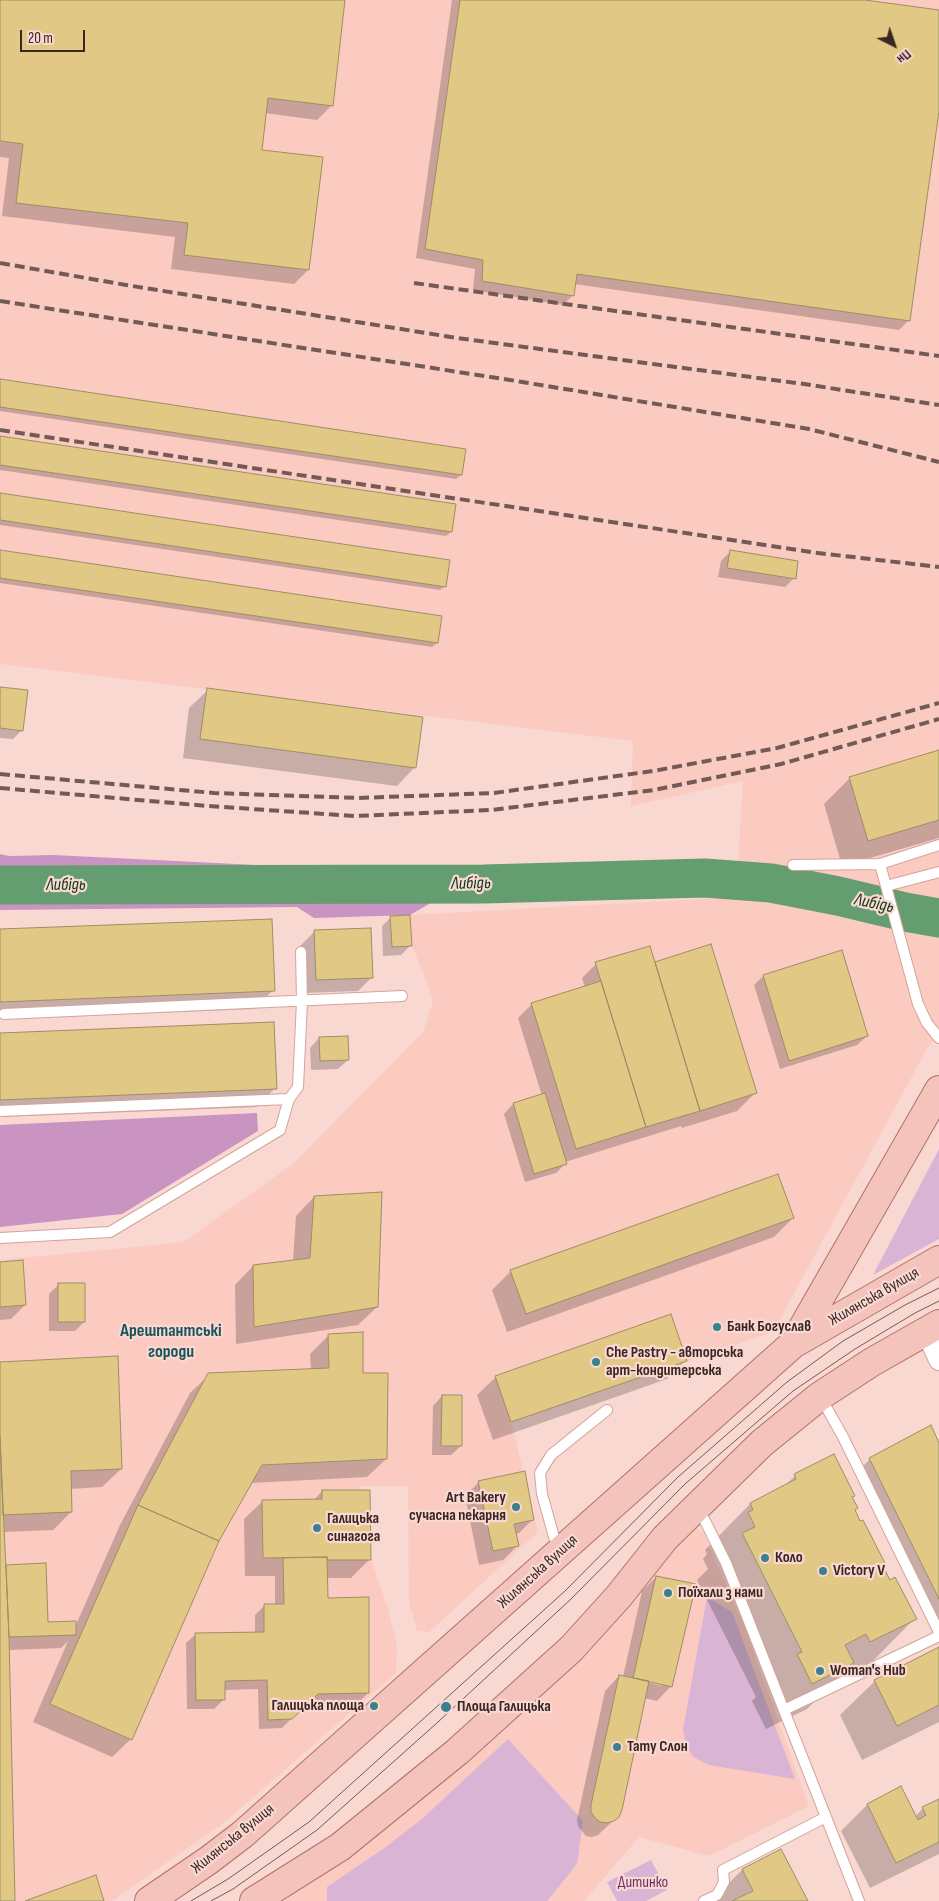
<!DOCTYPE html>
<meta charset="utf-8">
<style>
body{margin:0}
#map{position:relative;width:939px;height:1901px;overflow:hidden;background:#f9d8d2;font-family:"Sofia Sans Condensed",sans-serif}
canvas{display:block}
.north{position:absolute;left:869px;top:20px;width:50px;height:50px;-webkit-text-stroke:4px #f9d8d2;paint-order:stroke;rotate:139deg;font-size:14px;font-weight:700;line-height:20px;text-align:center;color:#3a2723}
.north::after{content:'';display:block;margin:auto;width:18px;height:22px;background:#3a2723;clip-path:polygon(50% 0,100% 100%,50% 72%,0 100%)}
.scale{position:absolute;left:20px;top:30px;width:65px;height:22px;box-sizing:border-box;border:2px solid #3a2723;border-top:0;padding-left:6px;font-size:15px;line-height:18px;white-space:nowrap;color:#3a2723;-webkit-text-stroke:4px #f9d8d2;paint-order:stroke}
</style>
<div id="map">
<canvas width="939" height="1901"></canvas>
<div class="north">Пн</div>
<div class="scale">20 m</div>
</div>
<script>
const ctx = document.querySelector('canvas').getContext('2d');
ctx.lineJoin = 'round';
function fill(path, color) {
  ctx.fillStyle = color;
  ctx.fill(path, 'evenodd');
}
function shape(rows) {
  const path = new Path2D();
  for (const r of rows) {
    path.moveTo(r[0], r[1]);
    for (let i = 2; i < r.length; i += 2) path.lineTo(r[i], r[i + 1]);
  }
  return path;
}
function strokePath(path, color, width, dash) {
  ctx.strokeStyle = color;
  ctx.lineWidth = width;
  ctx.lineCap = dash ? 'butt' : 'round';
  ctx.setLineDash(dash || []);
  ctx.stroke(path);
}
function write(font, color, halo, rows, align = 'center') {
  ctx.font = font + ' "Sofia Sans Condensed",sans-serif';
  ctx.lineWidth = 4.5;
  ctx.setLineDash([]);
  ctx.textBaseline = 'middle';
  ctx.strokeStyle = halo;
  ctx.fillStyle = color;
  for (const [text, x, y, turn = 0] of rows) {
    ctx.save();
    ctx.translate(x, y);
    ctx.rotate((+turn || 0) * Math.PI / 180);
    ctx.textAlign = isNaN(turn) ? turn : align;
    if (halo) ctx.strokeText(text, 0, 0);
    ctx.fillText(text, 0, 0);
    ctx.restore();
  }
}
fill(shape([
 [0,0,939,0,939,1034,929,1045,773,1332,511,1422,538,1532,429,1632,417,1631,409,1602,408,1486,360,1486,358,1490,322,1490,322,1499,262,1500,263,1558,327,1557,328,1560,371,1560,387,1606,397,1646,396,1673,226,1821,112,1901,0,1901,0,1260,184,1242,293,1164,423,1032,433,1001,427,982,412,946,410,915,736,897,743,781,631,806,633,741,0,664],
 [693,1525,703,1532,743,1623,809,1806,709,1856,639,1837,584,1901,274,1901]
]), '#fbcac1');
fill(shape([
 [939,1149,939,1239,873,1275],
 [707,1597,732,1612,795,1779,709,1765,693,1757,686,1744,683,1730],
 [508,1739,583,1821,577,1864,547,1901,327,1901,327,1887,383,1849,422,1819],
 [651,1860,667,1890,646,1901,617,1901,607,1882]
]), '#d9b4d5');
fill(shape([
 [0,854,9,856,53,855,318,868,344,875,385,872,421,873,446,877,446,894,410,915,314,918,297,907,0,910],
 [257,1113,258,1131,122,1214,0,1227,0,1125]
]), '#c993c2');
fill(shape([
 [0,0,344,0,332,105,317,120,265,113,260,151,308,270,294,284,171,269,175,237,2,216,9,158,0,157],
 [452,0,856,0,939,12,939,102,909,320,899,330,574,284,573,295,563,305,473,290,475,269,416,258],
 [0,381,465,450,461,475,456,479,0,411],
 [0,437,455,505,451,532,446,536,0,470],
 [0,494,445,586,440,590,0,525],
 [0,552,437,643,432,647,0,583],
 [730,552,794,578,785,587,718,577,721,561],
 [0,688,22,730,13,739,0,738],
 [208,690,415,767,397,786,183,758,189,708],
 [939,751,939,838,842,866,824,804,850,778],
 [391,917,410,946,401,955,383,956,382,926],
 [0,931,273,990,255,1009,0,1019],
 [315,931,372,977,358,991,302,993,300,946],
 [710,946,755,1093,737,1111,682,1128,681,1126,565,1162,565,1164,556,1173,525,1182,504,1114,513,1104,542,1096,518,1018,532,1004,585,988,582,978,596,964,654,963],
 [763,976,867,1036,857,1045,780,1069,754,985],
 [0,1034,275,1088,257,1107,0,1117],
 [319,1038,348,1060,338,1069,311,1070,310,1048],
 [314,1197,377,1307,358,1325,236,1344,235,1285,253,1266,293,1261,296,1216],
 [793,1218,774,1237,507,1332,492,1290,511,1271],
 [0,1263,25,1305,11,1319,0,1320],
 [58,1285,84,1322,75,1331,49,1331,49,1294],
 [329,1335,362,1375,386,1459,367,1477,251,1483,218,1540,131,1739,112,1757,33,1722,68,1641,61,1648,8,1650,13,1901,0,1901,0,1363,121,1469,102,1487,70,1489,71,1512,53,1530,3,1532,4,1566,45,1565,47,1623,75,1627,120,1525,190,1393,209,1375,311,1370,310,1354],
 [686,1360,667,1379,493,1440,477,1395,496,1377],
 [442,1396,461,1446,451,1455,432,1455,433,1406],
 [939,1445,939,1623,856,1473,870,1459],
 [795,1476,851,1498,854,1511,889,1581,915,1618,870,1664,833,1683,807,1709,766,1729,752,1701,756,1697,697,1580,708,1569,703,1559,707,1554,705,1550,750,1504,783,1487],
 [479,1482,533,1519,519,1533,515,1534,517,1546,503,1560,479,1565,465,1496],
 [322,1491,370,1559,351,1578,326,1578,327,1599,368,1693,359,1702,307,1703,282,1728,259,1729,258,1689,224,1690,224,1699,214,1709,187,1709,186,1643,196,1634,255,1633,255,1615,264,1606,275,1606,275,1576,245,1576,244,1519,263,1501,314,1500],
 [656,1577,671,1686,657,1701,644,1698,618,1816,598,1835,592,1837,586,1836,578,1826,577,1820,605,1691,619,1676,623,1677,642,1591],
 [643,1679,662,1683,662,1686,642,1681],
 [939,1649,939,1722,862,1760,840,1715,875,1681],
 [901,1788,915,1817,923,1808,939,1800,939,1854,870,1888,841,1831,867,1805],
 [781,1850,807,1901,719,1901,716,1896,742,1870]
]), '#0003');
strokePath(shape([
 [0,885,484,884,705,878,771,883,838,896,905,912,939,918]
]), '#639d70', 39);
const building = shape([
 [0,0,345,0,333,106,268,98,262,150,323,157,309,270,184,255,188,223,16,203,23,144,0,141,0,0],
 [460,0,865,0,939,10,939,111,910,321,577,274,574,296,482,281,483,260,425,249,460,0],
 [0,379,466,449,462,475,0,407,0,379],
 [0,436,456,504,452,532,0,465,0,436],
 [0,493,450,560,446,587,0,520,0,493],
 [0,550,442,616,438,643,0,578,0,550],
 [730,550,798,561,796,579,727,568,730,550],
 [0,687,28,690,23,731,0,728,0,687],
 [207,688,423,717,416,768,200,739,207,688],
 [939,750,939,820,868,841,849,777,939,750],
 [410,915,412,946,392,947,390,916,410,915],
 [272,919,275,991,0,1002,0,929,272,919],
 [371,928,373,978,316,980,314,930,371,928],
 [711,944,757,1093,700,1111,655,962,711,944],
 [650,946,700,1111,646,1127,595,962,650,946],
 [842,950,868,1036,789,1061,763,975,842,950],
 [601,981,646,1127,576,1149,531,1003,601,981],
 [274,1022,277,1089,0,1100,0,1033,274,1022],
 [348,1036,349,1060,320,1061,319,1037,348,1036],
 [545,1093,567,1164,534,1174,513,1103,545,1093],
 [778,1174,794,1218,526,1314,510,1270,778,1174],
 [382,1192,378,1307,254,1327,253,1265,310,1258,314,1196,382,1192],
 [23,1260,26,1305,0,1307,0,1262,23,1260],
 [58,1283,85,1283,85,1322,58,1322,58,1283],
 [671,1314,687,1361,511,1422,495,1376,671,1314],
 [363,1332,363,1373,388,1373,387,1459,262,1465,219,1541,138,1505,208,1373,329,1368,328,1334,363,1332],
 [118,1356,122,1469,71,1471,72,1512,3,1515,0,1437,0,1362,118,1356],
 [442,1395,462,1395,462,1446,441,1446,442,1395],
 [931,1425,939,1443,939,1599,869,1458,931,1425],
 [0,1437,9,1637,15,1901,0,1901,0,1437],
 [834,1454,855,1496,852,1497,858,1508,855,1510,860,1521,863,1520,886,1565,883,1566,890,1580,895,1577,917,1619,870,1642,866,1634,845,1645,854,1663,812,1684,797,1654,802,1652,742,1533,755,1527,748,1512,753,1510,750,1503,796,1479,794,1474,834,1454],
 [525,1471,534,1520,514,1524,519,1546,493,1551,478,1481,525,1471],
 [322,1490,370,1490,371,1560,327,1560,327,1557,263,1558,262,1500,322,1499,322,1490],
 [138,1505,219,1541,132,1740,50,1704,138,1505],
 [327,1557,328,1598,369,1597,369,1693,318,1694,292,1719,268,1720,267,1680,225,1681,225,1700,196,1700,195,1633,264,1632,264,1604,284,1604,283,1558,327,1557],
 [46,1563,48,1622,76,1621,76,1635,9,1637,6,1565,46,1563],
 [656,1576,696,1584,672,1687,633,1678,656,1576],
 [939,1647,939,1705,897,1726,874,1680,939,1647],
 [619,1675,649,1681,622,1810,619,1817,614,1821,607,1823,600,1822,595,1818,591,1812,591,1805,619,1675],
 [901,1786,918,1820,926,1815,922,1807,939,1799,939,1842,896,1863,867,1804,901,1786],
 [781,1849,808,1901,732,1901,753,1891,742,1869,781,1849],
 [96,1875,104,1901,25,1901,96,1875]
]);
fill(building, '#e1c985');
strokePath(building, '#9e8e64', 1);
const lane = shape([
 [880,864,918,1004,927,1023,939,1038],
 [793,865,880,864,939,845],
 [886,886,939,872],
 [4,1014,402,996],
 [0,1111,289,1099],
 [0,1238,110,1232,280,1130,289,1099,298,1087,302,1001,301,952],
 [820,1396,843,1437,939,1632],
 [699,1509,726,1563,859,1901],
 [561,1548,554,1537,542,1494,540,1473,551,1455,607,1410],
 [784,1710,939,1636],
 [704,1901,717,1895,724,1882,723,1870,826,1817]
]);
const street = shape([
 [926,1331,939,1360]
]);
const primary = shape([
 [794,1343,939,1090],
 [149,1901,209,1860,243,1834,793,1344,939,1260],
 [254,1901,340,1847,457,1752,571,1649,619,1596,665,1538,762,1443,820,1396,872,1362,939,1324]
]);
strokePath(lane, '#d5a39a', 12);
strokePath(street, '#d5a39a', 22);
strokePath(primary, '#ae7268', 30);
strokePath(lane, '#fff', 10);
strokePath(street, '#fff', 20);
strokePath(primary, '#f4c3bb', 28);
strokePath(shape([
 [191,1901,228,1879,309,1822,565,1591,678,1477,787,1382,843,1341,905,1305,939,1288],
 [211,1901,233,1889,317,1830,438,1722,571,1599,685,1484,793,1391,855,1349,915,1313,939,1301]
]), '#725b56', 1);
strokePath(shape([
 [0,263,126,285,457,338,804,384,939,405],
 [414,283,939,356],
 [0,301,510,380,809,429,939,462],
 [0,430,818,553,939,567],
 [0,774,214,793,358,798,494,793,653,771,777,748,939,703],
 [0,788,208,806,355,816,491,810,654,790,781,764,939,719]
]), '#725b56', 4, [10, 5]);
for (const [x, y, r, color] of [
 [717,1327,5,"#3b818d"],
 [596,1362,5,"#3b818d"],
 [516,1507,5,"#3b818d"],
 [317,1528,5,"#3b818d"],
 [765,1558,5,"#3b818d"],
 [823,1571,5,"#3b818d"],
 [668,1593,5,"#3b818d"],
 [820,1671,5,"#3b818d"],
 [374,1706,5,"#3b818d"],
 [446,1707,6,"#3b818d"],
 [617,1747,5,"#3b818d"]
]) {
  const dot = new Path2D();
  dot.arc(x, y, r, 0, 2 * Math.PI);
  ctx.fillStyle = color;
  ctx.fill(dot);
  strokePath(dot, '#f9d8d2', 2);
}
write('16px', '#3a2723', '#f9d8d2', [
 ["Жилянська вулиця",874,1297,-30],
 ["Жилянська вулиця",538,1572,-42],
 ["Жилянська вулиця",233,1839,-39]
]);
write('bold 16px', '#3a2723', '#f9d8d2', [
 ["Банк Богуслав",727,1327],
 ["Che Pastry - авторська",606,1353],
 ["арт-кондитерська",606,1371],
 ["Art Bakery",506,1498,"right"],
 ["сучасна пекарня",506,1516,"right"],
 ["Галицька",327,1519],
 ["синагога",327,1537],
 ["Коло",775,1558],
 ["Victory V",833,1571],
 ["Поїхали з нами",678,1593],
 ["Woman's Hub",830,1671],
 ["Галицька площа",364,1706,"right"],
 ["Площа Галицька",457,1707],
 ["Тату Слон",627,1747]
], 'left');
write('16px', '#6f2e6a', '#f9d8d2', [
 ["Дитинко",643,1883]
]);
write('italic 18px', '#0a3819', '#f9d8d2', [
 ["Либідь",471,884,-1],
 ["Либідь",66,885],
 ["Либідь",874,904,12]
]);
write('bold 18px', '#19535c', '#f9d8d2', [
 ["Арештантські",171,1331],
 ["городи",171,1352]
]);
</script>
